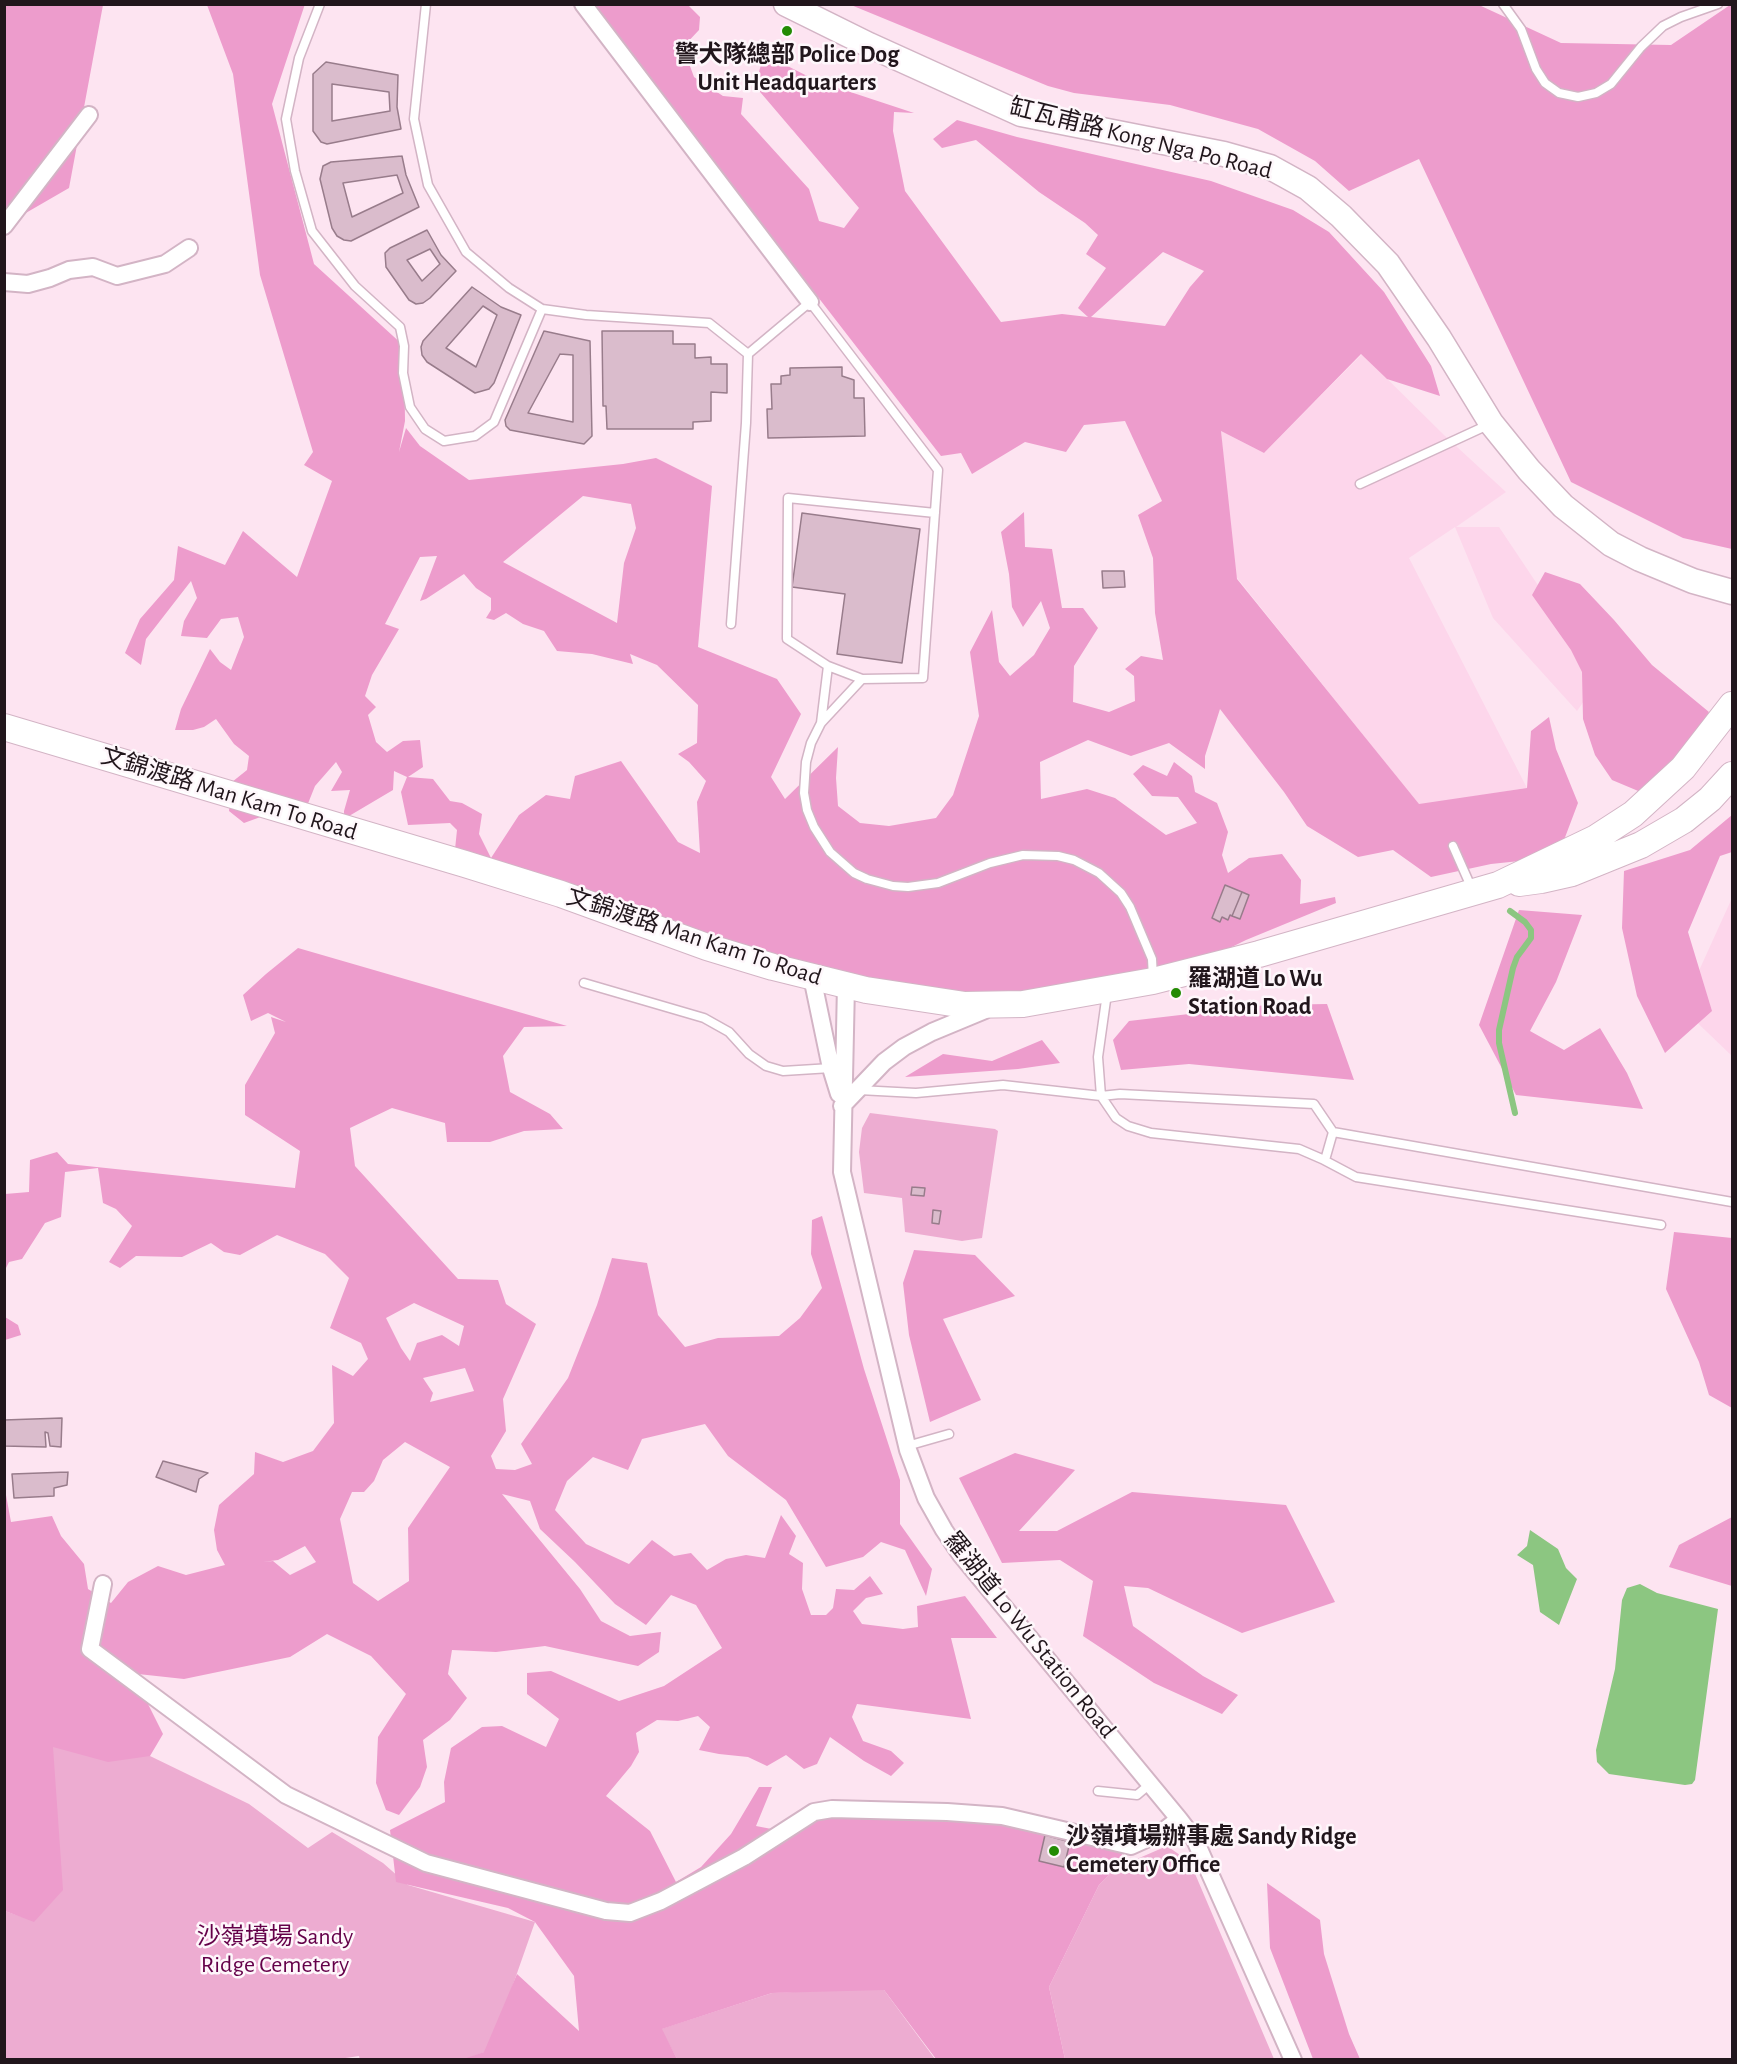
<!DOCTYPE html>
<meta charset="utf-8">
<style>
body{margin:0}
#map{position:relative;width:1737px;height:2064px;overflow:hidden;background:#fde4f1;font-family:"Alegreya Sans",sans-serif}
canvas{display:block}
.frame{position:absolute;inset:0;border:6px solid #21161c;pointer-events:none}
</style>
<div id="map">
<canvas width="1737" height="2064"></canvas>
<div class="frame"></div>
</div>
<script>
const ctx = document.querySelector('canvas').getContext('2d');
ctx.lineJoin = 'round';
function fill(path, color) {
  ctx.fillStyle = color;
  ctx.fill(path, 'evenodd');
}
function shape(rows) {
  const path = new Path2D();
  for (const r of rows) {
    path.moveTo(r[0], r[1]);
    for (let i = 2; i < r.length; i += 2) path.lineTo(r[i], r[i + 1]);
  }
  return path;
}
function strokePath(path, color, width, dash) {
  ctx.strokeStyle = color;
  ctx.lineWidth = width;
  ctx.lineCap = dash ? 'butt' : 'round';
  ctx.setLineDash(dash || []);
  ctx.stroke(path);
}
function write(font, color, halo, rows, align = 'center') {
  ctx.font = font + ' "Alegreya Sans","Noto Sans SC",sans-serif';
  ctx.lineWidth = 5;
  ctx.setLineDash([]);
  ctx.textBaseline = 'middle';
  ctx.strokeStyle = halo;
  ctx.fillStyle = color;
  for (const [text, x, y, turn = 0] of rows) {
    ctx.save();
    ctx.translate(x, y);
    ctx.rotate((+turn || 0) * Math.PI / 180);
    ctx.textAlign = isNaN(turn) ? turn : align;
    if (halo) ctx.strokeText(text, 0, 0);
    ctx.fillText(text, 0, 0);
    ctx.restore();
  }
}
fill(shape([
 [1362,354,1444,435,1506,492,1456,527,1499,527,1600,678,1577,711,1493,618,1455,527,1409,558,1527,788,1419,805,1234,574,1221,431,1264,453],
 [1732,898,1732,1056,1682,1008]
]), '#fdd6eb');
fill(shape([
 [870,1113,995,1129,998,1131,982,1238,962,1241,905,1232,902,1198,864,1193,859,1152,862,1128],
 [5,1695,96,1706,150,1756,249,1804,308,1848,332,1832,383,1863,408,1885,535,1922,490,2050,463,2060,360,2060,359,2056,332,2060,5,2059,5,1911,34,1921],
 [1167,1846,1190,1862,1274,2059,1065,2059,1049,1987,1099,1885,1116,1868],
 [857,1989,884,1990,935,2059,677,2059,661,2029,772,1993]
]), '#edacd1');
fill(shape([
 [305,4,272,104,314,264,404,346,405,421,399,452,406,428,420,446,469,480,623,464,656,458,712,486,698,647,777,679,801,714,771,777,785,799,838,747,836,778,838,806,860,823,889,826,936,818,953,795,979,716,970,652,992,610,999,662,1010,676,1034,655,1050,628,1041,601,1023,627,1012,607,1009,574,1001,532,1024,512,1025,547,1052,549,1062,608,1083,608,1098,628,1074,666,1073,702,1109,712,1135,701,1134,676,1125,669,1141,656,1163,660,1155,613,1153,558,1138,515,1162,501,1125,421,1084,425,1066,452,1025,442,972,474,961,453,941,456,592,5,688,5,700,17,699,30,683,47,694,77,723,96,743,98,741,114,809,189,819,221,844,228,859,208,755,86,764,54,817,81,914,113,894,112,893,131,905,191,1001,322,1062,314,1088,317,1078,308,1106,268,1086,254,1098,235,1085,223,1039,192,976,140,942,148,933,139,957,120,1017,137,1211,181,1293,210,1329,232,1384,292,1431,366,1440,396,1387,379,1361,354,1264,453,1221,431,1237,579,1419,804,1527,788,1531,731,1549,717,1556,749,1578,803,1564,840,1529,860,1491,864,1431,877,1393,850,1358,857,1307,826,1284,792,1220,709,1205,756,1205,769,1169,743,1131,756,1088,740,1040,762,1041,799,1087,789,1115,798,1166,835,1197,823,1178,797,1152,796,1133,774,1143,765,1167,776,1174,762,1192,776,1195,792,1217,803,1228,832,1222,855,1228,873,1249,858,1282,854,1301,880,1300,904,1335,897,1336,903,1246,940,1173,976,939,1001,711,937,454,859,457,830,450,823,408,825,401,792,407,777,394,771,393,790,344,819,344,811,350,790,331,791,342,772,336,762,315,786,307,806,288,807,244,823,229,811,232,782,247,770,249,756,234,744,216,719,204,727,193,730,175,730,181,709,210,649,220,662,231,670,244,637,238,617,221,619,207,638,181,636,184,621,197,598,191,581,146,639,141,665,125,653,140,619,174,580,178,546,225,565,243,531,297,577,332,481,304,465,313,452,260,275,233,74,207,5],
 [1163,252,1204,271,1190,287,1165,326,1091,317],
 [583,496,631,504,636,528,624,563,617,623,503,562],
 [437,556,420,601,426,599,464,574,476,588,491,598,491,610,486,618,494,620,506,613,523,624,544,631,557,651,592,654,633,664,630,654,657,665,698,705,697,743,678,754,689,762,706,781,697,802,700,853,678,842,621,761,575,776,570,799,546,795,519,815,491,858,479,834,482,814,462,803,450,801,433,779,408,777,423,767,420,740,403,741,387,752,376,742,368,715,376,707,365,696,372,675,399,629,385,624,420,557],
 [5,5,103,5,69,188,5,225],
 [851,5,1479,5,1561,43,1671,45,1730,5,1732,5,1732,549,1683,538,1571,482,1419,159,1349,191,1315,161,1258,129,1170,105,1074,93,1048,86],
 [1545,572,1580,584,1614,620,1652,665,1709,712,1698,732,1643,793,1612,780,1595,755,1583,719,1582,672,1571,650,1532,595],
 [1732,815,1732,852,1720,856,1688,932,1712,1011,1665,1053,1637,996,1622,928,1624,871,1690,850],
 [1519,910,1582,915,1556,982,1530,1031,1564,1050,1600,1028,1627,1073,1643,1109,1516,1095,1479,1025],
 [298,948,567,1026,524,1027,503,1056,510,1092,550,1114,563,1129,524,1131,490,1142,447,1142,445,1123,392,1108,350,1128,355,1166,458,1279,498,1280,506,1304,536,1324,503,1399,506,1431,491,1456,496,1469,515,1470,532,1464,521,1444,568,1378,597,1305,612,1258,647,1263,658,1315,685,1347,718,1338,779,1336,800,1318,822,1288,811,1254,812,1220,822,1216,864,1369,900,1480,900,1524,932,1569,926,1596,905,1550,881,1542,863,1557,826,1567,786,1500,728,1456,705,1424,642,1439,628,1470,593,1457,567,1481,555,1510,586,1544,629,1564,652,1540,674,1556,691,1553,707,1570,726,1559,746,1555,765,1558,781,1515,796,1536,789,1554,803,1563,802,1589,811,1615,826,1615,833,1608,836,1589,854,1590,870,1576,883,1594,866,1598,853,1611,862,1624,903,1629,918,1627,917,1606,965,1596,997,1638,951,1638,971,1719,857,1704,852,1717,863,1741,891,1751,904,1763,891,1776,864,1761,830,1737,817,1764,804,1769,786,1755,767,1766,748,1757,719,1754,699,1750,710,1727,698,1716,678,1721,657,1720,636,1733,639,1752,631,1766,606,1796,650,1831,676,1882,701,1867,731,1834,759,1787,772,1787,756,1826,782,1831,832,1809,947,1812,1127,1843,1116,1868,1099,1885,1049,1987,1065,2059,936,2059,884,1990,772,1993,662,2029,677,2059,463,2059,484,2052,517,1974,579,2031,574,1976,535,1922,508,1908,396,1882,390,1830,445,1802,444,1782,451,1748,482,1727,502,1726,546,1747,559,1719,527,1694,527,1673,551,1671,619,1701,664,1686,722,1648,696,1605,671,1595,646,1625,615,1604,575,1562,540,1529,530,1501,502,1494,580,1589,601,1621,630,1636,661,1632,659,1652,638,1666,545,1646,496,1652,452,1650,448,1674,467,1698,450,1720,423,1740,427,1767,420,1787,399,1815,386,1810,376,1783,378,1737,406,1694,371,1656,327,1634,290,1657,184,1679,138,1674,146,1700,163,1734,150,1756,108,1762,53,1747,63,1890,34,1922,5,1911,5,1495,6,1495,11,1522,52,1516,61,1536,84,1564,88,1589,111,1603,128,1582,158,1566,186,1575,225,1565,217,1550,214,1530,219,1505,254,1474,255,1452,283,1462,313,1451,334,1423,332,1365,353,1376,368,1359,361,1343,330,1328,349,1278,325,1254,277,1235,240,1255,224,1252,211,1243,182,1257,136,1256,120,1268,109,1262,132,1226,116,1209,103,1203,98,1168,65,1172,61,1217,45,1223,22,1259,9,1262,5,1270,5,1194,29,1192,30,1160,57,1152,68,1164,295,1188,300,1151,245,1115,245,1085,275,1033,271,1017,286,1022,268,1013,251,1021,243,995,266,974],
 [414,1303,464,1326,459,1346,442,1335,417,1343,410,1361,401,1348,386,1318],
 [465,1368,474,1391,430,1402,433,1393,423,1378],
 [405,1442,450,1467,408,1528,409,1581,378,1601,353,1583,340,1519,352,1492,364,1492,374,1481,383,1460],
 [305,1546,316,1562,290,1575,273,1561,263,1562,278,1560],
 [1327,1004,1354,1080,1189,1064,1121,1070,1113,1040,1129,1021,1266,1005],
 [1042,1040,1060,1063,1018,1069,905,1077,943,1054,992,1061],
 [1674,1232,1732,1238,1732,1408,1709,1395,1699,1362,1666,1289],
 [914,1250,975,1255,1015,1296,943,1319,981,1400,930,1422,909,1335,903,1283],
 [5,1317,18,1325,21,1335,5,1340],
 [1015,1453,1075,1470,1019,1531,1057,1531,1132,1492,1286,1505,1335,1602,1242,1633,1148,1588,1124,1586,1133,1626,1203,1676,1238,1695,1222,1714,1154,1683,1083,1636,1093,1581,1060,1560,1002,1563,959,1478],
 [1732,1517,1732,1586,1669,1567,1679,1545],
 [1267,1883,1320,1920,1324,1954,1349,2034,1360,2059,1313,2059,1270,1948]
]), '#ed9ccc');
fill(shape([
 [1530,1530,1558,1549,1566,1568,1577,1579,1559,1625,1540,1612,1533,1565,1517,1555,1527,1546],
 [1640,1584,1657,1593,1718,1609,1695,1780,1692,1784,1685,1785,1609,1774,1597,1762,1596,1750,1615,1669,1622,1600,1627,1588]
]), '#8cc681');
strokePath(shape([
 [1510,911,1525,922,1531,930,1531,938,1517,957,1513,968,1499,1030,1499,1043,1515,1113]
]), '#8cc681', 6);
const building = shape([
 [326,62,398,75,397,107,401,129,327,144,321,142,313,131,313,74,326,62],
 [332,84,389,92,390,111,332,121,332,84],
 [402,156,406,175,419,207,351,241,344,240,337,236,332,228,320,179,323,166,331,162,402,156],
 [397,175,403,193,352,217,343,183,397,175],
 [427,230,441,255,456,271,430,298,423,303,416,304,409,300,386,267,385,253,390,248,427,230],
 [430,249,440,264,422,281,407,260,430,249],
 [472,287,501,307,521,315,494,383,489,389,475,393,427,362,422,355,421,347,423,341,472,287],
 [483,306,497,315,476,367,446,348,483,306],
 [544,331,590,341,592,436,584,444,510,430,506,426,505,420,544,331],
 [560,354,573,355,573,422,528,413,560,354],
 [602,331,673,331,673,344,695,344,695,358,711,357,711,364,727,364,727,393,711,392,711,421,693,422,693,429,607,429,606,406,603,406,602,331],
 [842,367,842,376,854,380,854,398,864,398,865,436,768,438,767,409,772,409,771,384,781,384,781,376,790,375,790,368,842,367],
 [802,513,920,529,902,663,837,654,845,594,792,587,802,513],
 [1102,571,1124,571,1125,587,1103,588,1102,571],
 [1225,885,1242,892,1232,916,1230,915,1228,920,1222,917,1220,922,1212,918,1225,885],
 [1242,892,1249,895,1240,919,1232,916,1242,892],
 [912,1187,925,1188,924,1196,911,1195,912,1187],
 [933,1210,941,1211,939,1224,932,1223,933,1210],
 [62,1418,61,1447,50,1446,48,1433,45,1432,46,1447,4,1446,4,1420,62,1418],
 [163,1461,208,1473,199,1479,196,1492,156,1477,163,1461],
 [68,1472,67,1485,54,1488,54,1496,14,1498,12,1474,68,1472],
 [1045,1835,1070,1842,1064,1867,1039,1861,1045,1835]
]);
fill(building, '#dabccc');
strokePath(building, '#987c8b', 1.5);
const lane = shape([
 [320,4,299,58,286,119,295,171,312,231,355,286,400,327,404,346,403,373,410,407,425,429,444,441,475,436,494,422,542,309],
 [426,4,414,119,428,185,466,252,509,288,542,309,586,315,709,323,748,354,746,423,731,624],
 [1503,4,1521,29,1536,69,1545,83,1559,93,1578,97,1596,93,1611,84,1641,47,1663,26,1681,17,1718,4],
 [748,354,810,302,938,470,923,678,862,679,828,666,787,639,788,498,935,513],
 [1360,484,1490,424],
 [862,679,821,723,811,743,806,762,804,793,807,810,814,827,830,852,854,873,867,879,893,886,908,887,938,883,990,863,1023,855,1058,856,1074,860,1099,873,1121,893,1130,907,1152,959,1153,978],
 [821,723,828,666],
 [1453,846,1472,889],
 [584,983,704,1018,729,1032,749,1054,766,1066,783,1071,831,1068],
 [1107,993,1098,1057,1101,1096,1116,1118,1128,1126,1151,1133,1299,1149,1322,1159,1356,1177,1661,1225],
 [859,1090,916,1093,1003,1085,1101,1096,1120,1094,1314,1104,1333,1132,1732,1202],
 [1325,1160,1333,1132],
 [907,1446,949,1434],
 [1098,1791,1137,1795,1150,1784]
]);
const street = shape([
 [583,4,810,302],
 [4,226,89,115],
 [4,282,28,284,50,278,69,270,93,267,117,276,165,264,189,248],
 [812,977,831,1068,839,1094],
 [846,985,842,1172,908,1450,926,1498,944,1530,961,1555,1179,1819,1195,1840,1293,2060],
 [842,1106,884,1062,904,1047,932,1032,985,1010],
 [103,1584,90,1649,286,1795,426,1863,606,1911,630,1913,661,1901,744,1857,814,1812,832,1809,947,1812,1002,1816,1131,1846,1162,1832,1179,1819]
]);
const secondary = shape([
 [786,4,869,45,1021,114,1224,154,1270,167,1308,188,1341,216,1388,264,1439,338,1491,423,1529,470,1563,506,1611,544,1640,559,1693,581,1732,592]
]);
const primary = shape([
 [4,727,465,864,561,894,707,947,773,967,866,990,965,1005,1023,1004,1153,981,1259,954,1498,885,1596,838,1633,814,1683,768,1732,705],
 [1519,883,1541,880,1572,873,1641,845,1684,820,1710,799,1732,775]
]);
strokePath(lane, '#d3b4c5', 11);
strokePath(street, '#d3b4c5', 20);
strokePath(secondary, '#d3b4c5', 27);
strokePath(primary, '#d3b4c5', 28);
strokePath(lane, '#fff', 8);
strokePath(street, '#fff', 16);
strokePath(secondary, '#fff', 24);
strokePath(primary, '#fff', 26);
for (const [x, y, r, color] of [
 [787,31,6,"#238b04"],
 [1176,993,6,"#238b04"],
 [1054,1851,6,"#238b04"]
]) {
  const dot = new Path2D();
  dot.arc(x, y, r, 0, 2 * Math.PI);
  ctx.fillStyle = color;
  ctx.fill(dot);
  strokePath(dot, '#fef7fb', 2);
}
write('bold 24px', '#21161c', '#fef7fb', [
 ["警犬隊總部 Police Dog",787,55,"center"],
 ["Unit Headquarters",787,83,"center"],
 ["羅湖道 Lo Wu",1188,979],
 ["Station Road",1188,1007],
 ["沙嶺墳場辦事處 Sandy Ridge",1066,1837],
 ["Cemetery Office",1066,1865]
], 'left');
write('24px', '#21161c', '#fef7fb', [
 ["缸瓦甫路 Kong Nga Po Road",1141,139,14],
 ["文錦渡路 Man Kam To Road",229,794,17],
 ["文錦渡路 Man Kam To Road",694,937,18],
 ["羅湖道 Lo Wu Station Road",1030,1635,51]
]);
write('24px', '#640049', '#fef7fb', [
 ["沙嶺墳場 Sandy",275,1937],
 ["Ridge Cemetery",275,1965]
]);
</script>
